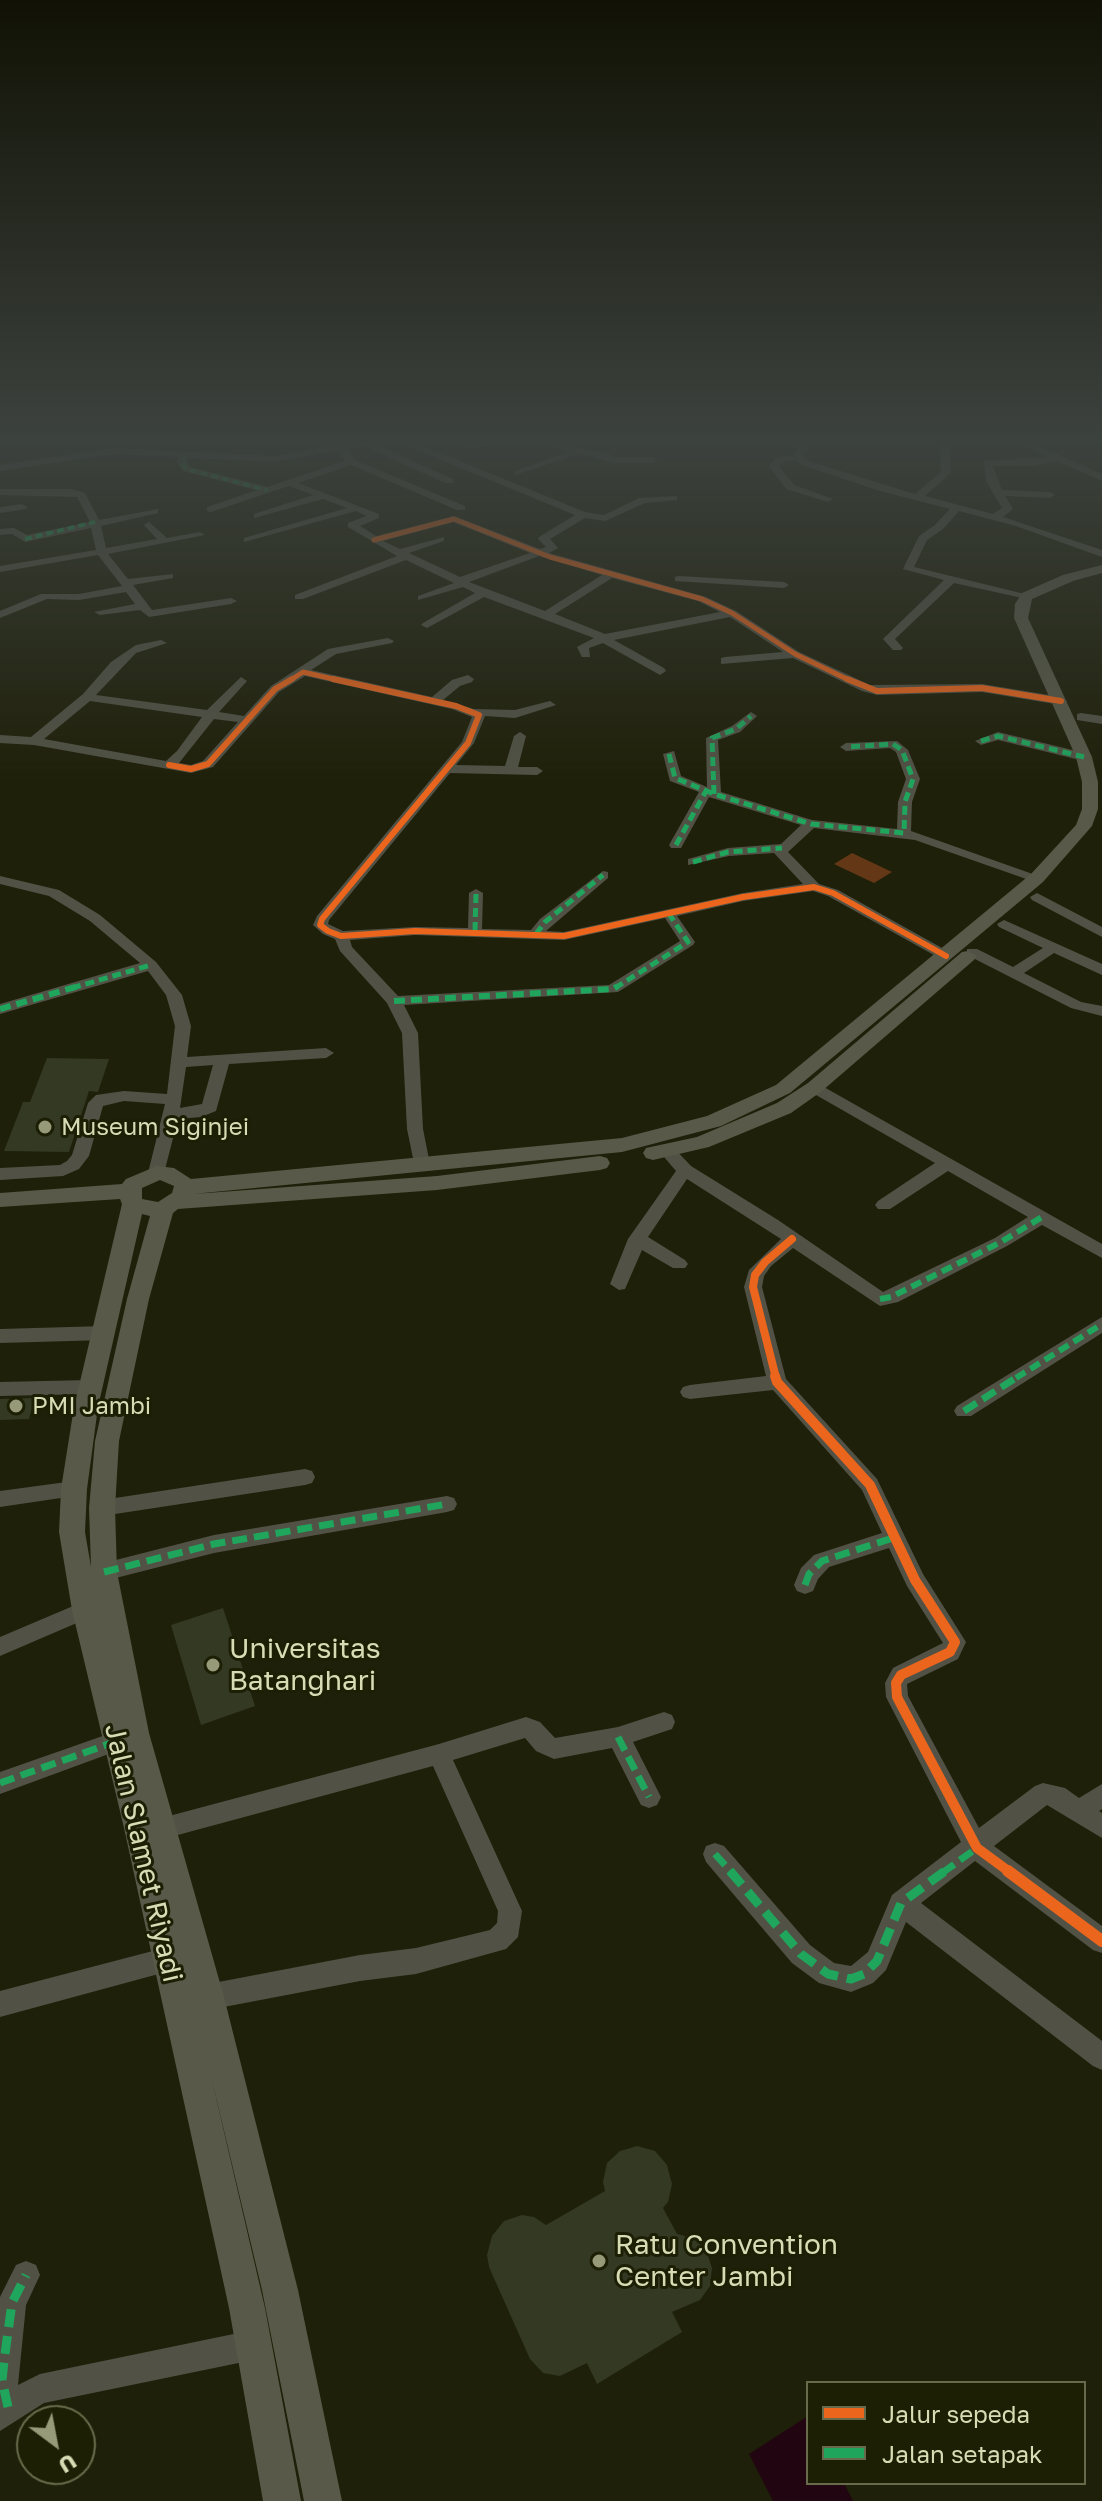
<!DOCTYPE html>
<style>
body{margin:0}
#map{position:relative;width:1102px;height:2501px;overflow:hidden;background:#1f2009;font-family:"Golos Text",sans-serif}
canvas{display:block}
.legend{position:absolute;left:806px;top:2381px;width:280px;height:104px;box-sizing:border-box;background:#1d1f05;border:2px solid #686b4b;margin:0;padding:10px 14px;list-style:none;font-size:24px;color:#d8dcb5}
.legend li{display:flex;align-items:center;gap:16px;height:40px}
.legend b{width:40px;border:2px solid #686b4b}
.north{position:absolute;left:16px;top:2405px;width:80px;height:80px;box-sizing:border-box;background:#1d1f05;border:2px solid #686b4b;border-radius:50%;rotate:148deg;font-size:22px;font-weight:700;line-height:32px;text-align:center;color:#d8dcb5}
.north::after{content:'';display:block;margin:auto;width:28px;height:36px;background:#979a79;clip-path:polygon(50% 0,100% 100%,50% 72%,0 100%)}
</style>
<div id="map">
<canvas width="1102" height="2501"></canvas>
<ul class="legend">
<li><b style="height:10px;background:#eb651d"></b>Jalur sepeda</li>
<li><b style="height:10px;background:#20a55d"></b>Jalan setapak</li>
</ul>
<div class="north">U</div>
</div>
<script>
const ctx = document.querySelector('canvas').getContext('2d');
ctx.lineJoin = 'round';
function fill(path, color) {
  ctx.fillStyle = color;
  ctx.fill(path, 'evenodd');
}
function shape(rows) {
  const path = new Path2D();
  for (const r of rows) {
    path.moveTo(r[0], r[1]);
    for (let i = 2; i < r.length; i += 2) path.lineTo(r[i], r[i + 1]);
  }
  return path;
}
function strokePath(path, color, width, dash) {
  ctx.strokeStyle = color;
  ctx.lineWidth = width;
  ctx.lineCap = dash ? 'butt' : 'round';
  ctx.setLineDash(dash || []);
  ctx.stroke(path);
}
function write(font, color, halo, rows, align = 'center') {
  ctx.font = font + ' "Golos Text",sans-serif';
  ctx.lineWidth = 6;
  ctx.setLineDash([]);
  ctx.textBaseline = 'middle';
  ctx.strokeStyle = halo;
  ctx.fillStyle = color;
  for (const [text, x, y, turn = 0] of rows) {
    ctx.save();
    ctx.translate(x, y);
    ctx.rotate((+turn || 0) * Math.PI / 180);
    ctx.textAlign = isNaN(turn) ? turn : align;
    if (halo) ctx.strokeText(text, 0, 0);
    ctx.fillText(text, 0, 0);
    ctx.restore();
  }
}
fill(shape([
 [852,853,892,872,874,883,834,864]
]), '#643816');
fill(shape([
 [808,2416,808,2483,844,2483,853,2501,773,2501,749,2454]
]), '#210510');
fill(shape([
 [47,1058,109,1059,98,1092,89,1091,69,1152,4,1151,23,1102,30,1102],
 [35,1398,29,1419,0,1420,0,1399],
 [223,1608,255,1706,201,1725,171,1625],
 [637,2146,655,2151,667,2165,672,2184,668,2202,663,2208,677,2234,693,2238,706,2250,712,2268,710,2286,700,2300,672,2312,682,2332,597,2384,587,2363,560,2376,543,2373,530,2359,489,2267,487,2255,492,2236,504,2221,522,2215,534,2217,546,2225,605,2191,603,2182,607,2163,620,2151]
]), '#343923');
fill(shape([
 [15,438,25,438,26,440,21,443,15,438],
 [336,438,341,438,345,444,380,438,404,438,585,512,604,515,639,498,677,496,677,500,645,503,605,521,585,518,550,539,558,548,549,553,706,597,736,611,799,652,870,685,982,684,1061,697,1067,701,1061,705,982,692,877,695,862,691,793,658,721,664,721,658,725,657,783,652,730,617,614,640,664,668,666,671,660,675,603,643,589,648,590,657,582,657,577,647,594,638,484,597,427,628,421,625,423,623,475,593,463,587,418,600,418,596,454,583,406,560,303,599,295,599,295,595,397,556,348,527,348,523,366,516,356,511,244,542,244,538,347,508,323,499,254,518,254,514,313,495,289,486,211,512,207,511,207,507,257,490,183,471,177,462,179,457,114,454,0,471,0,465,114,448,274,456,336,445,333,440,336,438],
 [395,441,575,515,539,537,538,539,546,547,540,549,454,516,376,536,360,526,379,518,379,514,298,483,351,465,457,510,465,510,465,506,355,460,348,449,364,446,445,483,453,483,453,479,375,444,395,441],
 [339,450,345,461,267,487,190,467,187,462,189,458,274,462,339,450],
 [453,522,530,553,460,577,409,553,444,541,444,537,400,549,383,541,453,522],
 [539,556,602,575,545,611,469,582,539,556],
 [612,578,698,601,720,612,605,634,555,614,612,578],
 [450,438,489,441,494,444,473,448,450,438],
 [535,438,548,438,576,448,600,451,616,457,653,457,658,460,653,463,615,463,579,454,515,475,515,471,568,452,535,438],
 [803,438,813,438,803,456,808,461,915,494,941,472,939,438,949,438,951,473,925,496,993,514,1002,508,986,481,984,461,1048,457,1009,438,1021,438,1102,474,1102,481,1057,461,1034,466,993,466,1002,490,1050,492,1055,495,1050,498,1005,496,1013,509,1003,517,1102,550,1102,557,1016,526,959,511,943,529,927,540,914,567,1033,596,1027,599,954,583,895,639,903,648,901,650,893,650,883,639,885,637,944,580,903,569,919,536,935,525,950,509,880,491,802,465,796,460,782,462,779,466,794,485,833,499,828,502,786,489,769,466,776,458,794,455,803,438],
 [1082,438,1102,439,1102,445,1084,440,1082,438],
 [0,489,71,489,85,493,99,520,158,509,158,513,101,526,106,548,157,539,144,525,149,522,167,538,200,532,205,535,108,554,128,579,173,574,173,578,133,585,152,610,231,598,237,601,231,604,149,617,140,610,100,615,94,612,135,604,126,592,79,600,47,599,0,618,0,611,41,594,79,594,122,586,98,555,0,572,0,566,96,550,91,528,25,542,12,534,0,535,0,529,14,528,27,535,90,522,77,497,0,495,0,489],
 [22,504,27,507,26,509,0,513,0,507,22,504],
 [679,576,784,582,789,585,784,588,675,581,675,577,679,576],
 [388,638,394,641,392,643,336,654,311,670,432,697,452,680,468,675,474,679,472,682,460,686,443,700,474,709,515,710,550,701,556,705,515,718,485,716,474,743,456,765,505,766,514,736,520,732,526,736,518,767,537,767,543,771,537,775,450,773,329,920,328,924,343,931,415,927,468,928,469,893,476,889,483,893,482,929,531,930,540,919,603,871,608,872,608,878,546,931,564,932,743,893,803,884,774,853,729,856,688,865,688,859,728,848,781,844,801,825,709,797,681,848,671,848,669,845,699,792,670,781,663,754,674,751,681,776,707,787,706,738,732,726,751,712,757,716,740,732,718,740,721,792,812,820,897,829,898,802,906,779,896,752,890,748,846,751,840,747,846,743,897,741,908,750,920,779,912,802,911,831,1044,878,1042,881,1032,881,915,840,814,828,788,852,819,884,838,890,951,953,951,959,941,959,828,896,813,891,743,901,677,916,695,942,693,945,618,992,404,1005,418,1033,423,1129,430,1164,421,1170,415,1168,407,1129,402,1033,387,1003,340,951,335,939,323,934,313,925,317,916,462,742,472,717,452,709,305,676,279,692,213,767,191,773,34,745,0,743,0,735,31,737,83,694,111,662,136,645,161,640,167,643,136,653,96,695,207,710,241,677,247,681,219,712,244,716,271,686,328,649,388,638],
 [90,701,202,717,177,751,166,761,44,739,90,701],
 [214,719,238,722,203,761,191,765,179,763,214,719],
 [665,918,680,941,609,985,398,996,352,947,350,940,415,935,564,940,665,918],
 [1081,713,1102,716,1102,724,1077,720,1077,714,1081,713],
 [998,732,1089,754,1090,757,1084,761,998,740,981,745,975,741,998,732],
 [0,876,59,890,100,915,156,962,182,995,191,1026,187,1057,326,1048,334,1053,326,1058,229,1064,216,1111,201,1117,178,1119,163,1177,151,1177,148,1173,165,1104,124,1101,103,1106,89,1156,79,1169,63,1176,0,1180,0,1168,60,1165,67,1161,72,1155,88,1103,96,1095,124,1091,167,1094,175,1026,166,995,148,971,0,1014,0,1004,140,963,90,921,49,896,0,884,0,876],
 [213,1065,202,1104,180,1108,186,1067,213,1065],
 [1037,893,1102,927,1102,937,1032,900,1030,897,1037,893],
 [1004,920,1102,964,1102,975,1054,953,1024,973,1081,1002,1102,1006,1102,1016,1071,1008,967,955,967,949,977,949,1013,967,1043,948,999,927,997,924,1004,920],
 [815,1082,1102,1244,1102,1258,1042,1225,1007,1246,898,1302,880,1306,793,1248,771,1266,764,1276,762,1287,786,1379,877,1479,923,1574,966,1642,958,1659,907,1684,908,1696,979,1828,1035,1786,1043,1783,1065,1788,1079,1798,1102,1784,1102,1809,1099,1811,1102,1813,1102,1838,1047,1805,994,1846,1102,1926,1102,1953,1093,1950,975,1861,921,1903,1102,2041,1102,2070,1093,2066,906,1922,886,1970,873,1983,851,1992,819,1983,792,1963,706,1862,703,1854,706,1846,715,1843,724,1846,810,1945,834,1963,851,1966,868,1952,892,1895,961,1842,886,1697,885,1683,893,1668,943,1643,907,1586,889,1548,829,1567,818,1579,813,1591,805,1594,797,1591,794,1585,801,1568,814,1555,882,1533,862,1490,773,1390,690,1399,683,1397,680,1392,683,1387,690,1385,766,1376,744,1287,749,1270,781,1239,687,1179,648,1237,685,1260,688,1264,685,1268,673,1268,642,1250,625,1289,619,1290,610,1284,628,1239,676,1171,659,1151,667,1145,673,1147,691,1166,778,1220,883,1292,995,1238,1028,1217,948,1171,890,1209,878,1209,875,1205,878,1201,935,1163,809,1091,807,1087,815,1082],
 [1102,1317,1102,1333,971,1416,957,1416,954,1411,957,1406,1102,1317],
 [105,1326,112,1328,114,1333,112,1338,105,1340,0,1343,0,1329,105,1326],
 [90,1380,97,1382,100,1387,97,1392,90,1394,0,1396,0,1382,90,1380],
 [305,1469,312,1471,315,1477,312,1483,305,1485,102,1516,95,1514,92,1508,95,1502,102,1500,305,1469],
 [74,1481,81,1483,84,1489,81,1495,0,1507,0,1491,74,1481],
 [447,1496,454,1498,457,1504,454,1510,447,1512,214,1553,104,1581,96,1578,93,1572,96,1566,104,1563,214,1535,447,1496],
 [85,1601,93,1604,96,1610,93,1616,0,1656,0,1637,85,1601],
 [664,1712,672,1715,675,1722,672,1729,633,1742,661,1797,657,1805,649,1808,641,1805,612,1748,554,1759,536,1751,525,1738,453,1760,522,1911,518,1937,506,1949,416,1974,360,1981,208,2010,199,2006,195,1997,199,1988,208,1984,360,1955,416,1948,490,1930,497,1923,498,1911,433,1766,163,1839,154,1836,151,1828,154,1820,439,1744,526,1717,540,1722,555,1738,618,1727,664,1712],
 [117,1731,125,1734,129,1741,125,1748,0,1794,0,1772,117,1731],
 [168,1947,177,1951,181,1960,177,1969,0,2017,0,1991,168,1947],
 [26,2261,36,2265,40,2275,26,2305,18,2385,40,2374,253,2330,263,2335,268,2345,263,2355,253,2360,44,2403,0,2431,0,2297,16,2265,26,2261]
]), '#515245');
fill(shape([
 [1102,565,1102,573,1073,581,1032,599,1028,618,1092,757,1098,782,1098,809,1092,826,1043,882,790,1093,721,1126,622,1152,193,1194,437,1176,600,1156,607,1158,610,1163,607,1168,600,1170,437,1190,178,1209,173,1213,149,1299,119,1441,115,1508,117,1572,149,1733,224,1997,298,2290,342,2501,304,2501,262,2290,211,2076,265,2308,301,2501,263,2501,229,2308,124,1828,72,1610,59,1532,61,1489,74,1407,122,1204,120,1199,0,1207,0,1193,122,1184,126,1179,157,1166,174,1168,191,1179,622,1138,707,1116,776,1085,1031,874,1076,825,1082,809,1082,782,1076,757,1014,618,1015,604,1022,593,1063,575,1102,565],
 [160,1180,174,1186,172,1193,158,1202,142,1199,142,1188,160,1180],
 [142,1214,150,1216,127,1299,95,1441,89,1508,91,1567,85,1532,87,1489,98,1407,142,1214],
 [968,951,977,956,974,960,822,1091,791,1113,709,1147,653,1160,646,1158,643,1153,646,1148,697,1137,777,1103,808,1083,962,952,968,951]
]), '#585948');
strokePath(shape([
 [186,453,182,462,186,469,267,490],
 [25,539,95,522]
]), '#20a55d', 4, [7, 4]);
strokePath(shape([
 [981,741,998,736,1084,757],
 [669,754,675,778,714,794,811,824,904,833,905,802,913,779,902,750,893,744,846,747],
 [714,794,712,738,736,729,751,716],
 [676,845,706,791],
 [693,862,728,852,782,848],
 [475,931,476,893],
 [536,934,545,922,603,875],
 [72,988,151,965],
 [615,988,688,942,669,914]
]), '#20a55d', 5, [9, 5]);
strokePath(shape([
 [394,1001,613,989,618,986],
 [0,1009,79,986],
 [880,1299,891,1297,1001,1242,1042,1217],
 [1016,1378,1102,1324]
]), '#20a55d', 6, [11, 6]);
strokePath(shape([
 [964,1411,1019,1376],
 [104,1572,214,1544,447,1504],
 [805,1585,809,1574,822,1561,896,1537],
 [618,1737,649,1797],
 [0,1783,117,1741],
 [715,1854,732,1873],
 [942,1873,977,1848]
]), '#20a55d', 7, [15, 7]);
strokePath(shape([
 [730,1871,801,1954,828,1974,851,1979,864,1974,877,1961,901,1903,945,1871],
 [8,2407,2,2380,4,2361,12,2303,26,2275]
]), '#20a55d', 9, [18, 9]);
strokePath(shape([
 [374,540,454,519,550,557,702,599,732,613,795,654,851,681],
 [289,681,303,672,342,681]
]), '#eb651d', 5);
strokePath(shape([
 [333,679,456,706,479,715,468,743,322,919,320,925,328,931,341,936,415,931,564,936,743,897,814,887,833,893,946,956],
 [847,679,877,691,982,688,1061,701],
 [169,765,191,769,208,764,275,689,292,679]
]), '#eb651d', 6);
strokePath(shape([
 [776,1378,753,1287,755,1275,765,1262,792,1239]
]), '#eb651d', 8);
strokePath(shape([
 [775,1376,777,1382,870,1485,915,1580,955,1642,950,1652,901,1675,896,1683,897,1697,977,1848,1011,1873]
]), '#eb651d', 10);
strokePath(shape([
 [1008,1871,1102,1941]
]), '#eb651d', 12);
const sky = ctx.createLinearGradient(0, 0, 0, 788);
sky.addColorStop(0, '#111205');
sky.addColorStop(0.56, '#3c423e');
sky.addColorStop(1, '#3c423e00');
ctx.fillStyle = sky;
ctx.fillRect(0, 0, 1102, 788);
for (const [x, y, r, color] of [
 [45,1127,8,"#979a79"],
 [16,1406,8,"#979a79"],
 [213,1665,8,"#979a79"],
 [599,2261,8,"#979a79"]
]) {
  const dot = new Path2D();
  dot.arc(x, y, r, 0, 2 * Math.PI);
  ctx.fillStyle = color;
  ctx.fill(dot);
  strokePath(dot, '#1d1f05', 3);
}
write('24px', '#d8dcb5', '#1d1f05', [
 ["Museum Siginjei",61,1127],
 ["PMI Jambi",32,1406]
], 'left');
write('28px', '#d8dcb5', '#1d1f05', [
 ["Universitas",229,1649],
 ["Batanghari",229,1681],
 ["Ratu Convention",615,2245],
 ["Center Jambi",615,2277]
], 'left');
write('28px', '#d8dcb5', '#1d1f05', [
 ["Jalan Slamet Riyadi",143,1853,77]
]);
</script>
